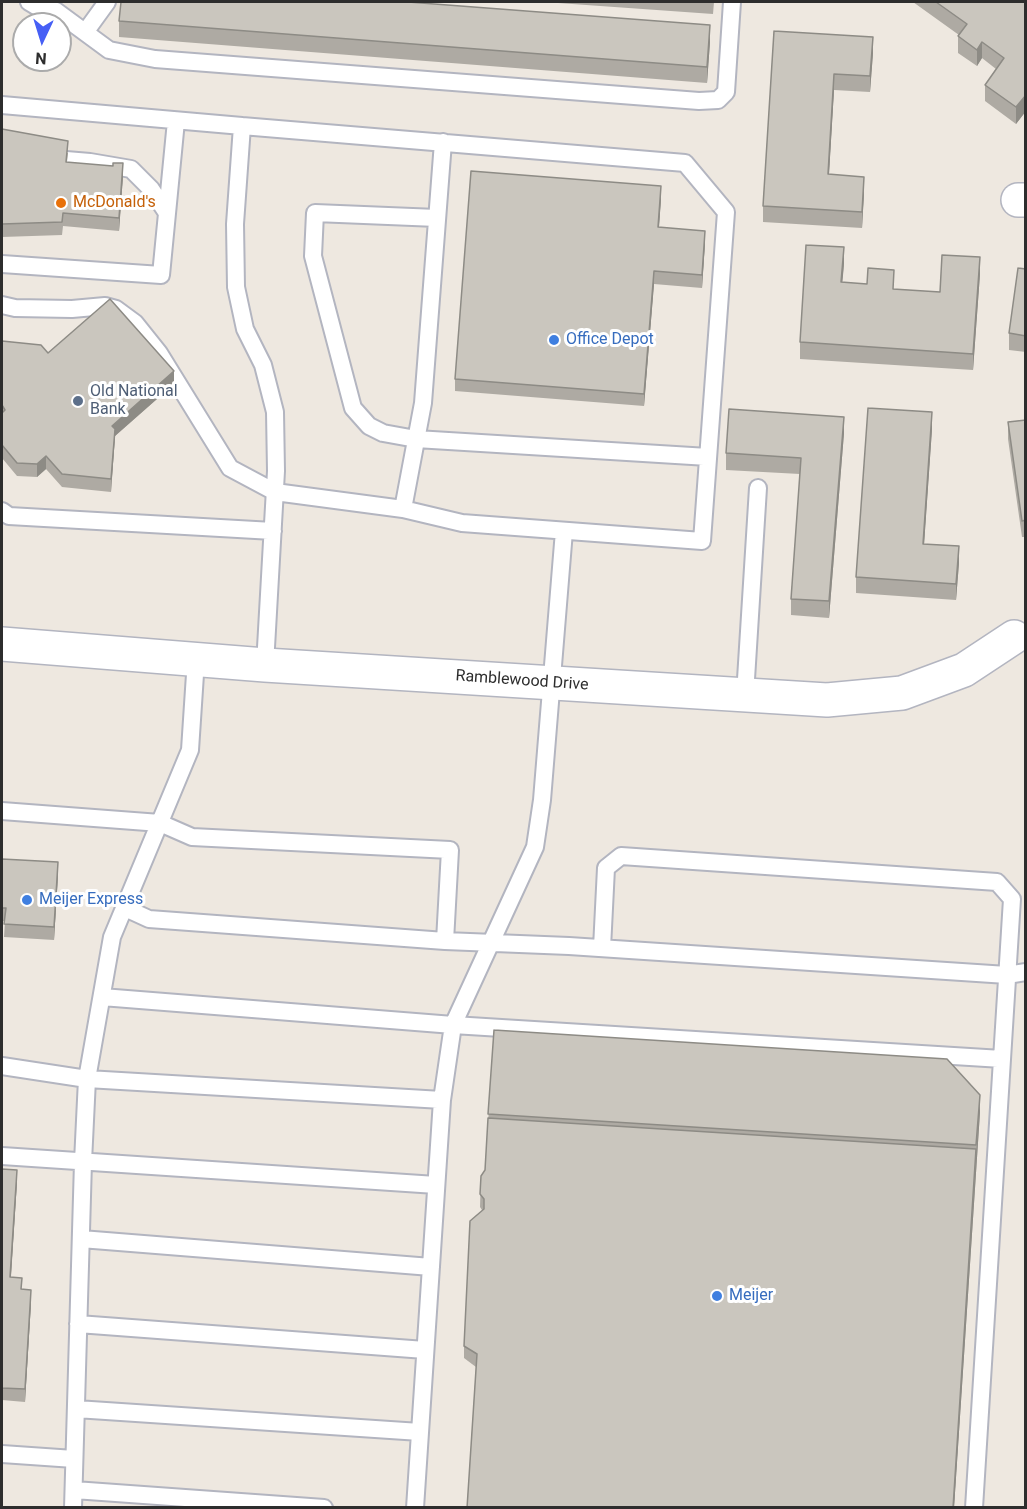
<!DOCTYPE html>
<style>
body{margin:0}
#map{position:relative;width:1027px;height:1509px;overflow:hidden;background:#eee8e0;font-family:Roboto,sans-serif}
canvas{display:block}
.frame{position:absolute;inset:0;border:3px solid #2d2d2d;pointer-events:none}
.north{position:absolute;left:12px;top:12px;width:60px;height:60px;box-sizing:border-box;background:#fff;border:2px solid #ababab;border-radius:50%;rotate:184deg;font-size:16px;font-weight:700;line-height:24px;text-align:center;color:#2d2d2d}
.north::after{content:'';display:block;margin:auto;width:21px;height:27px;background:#465ff5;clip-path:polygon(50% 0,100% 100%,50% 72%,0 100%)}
</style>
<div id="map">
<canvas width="1027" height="1509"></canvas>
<div class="frame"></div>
<div class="north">N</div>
</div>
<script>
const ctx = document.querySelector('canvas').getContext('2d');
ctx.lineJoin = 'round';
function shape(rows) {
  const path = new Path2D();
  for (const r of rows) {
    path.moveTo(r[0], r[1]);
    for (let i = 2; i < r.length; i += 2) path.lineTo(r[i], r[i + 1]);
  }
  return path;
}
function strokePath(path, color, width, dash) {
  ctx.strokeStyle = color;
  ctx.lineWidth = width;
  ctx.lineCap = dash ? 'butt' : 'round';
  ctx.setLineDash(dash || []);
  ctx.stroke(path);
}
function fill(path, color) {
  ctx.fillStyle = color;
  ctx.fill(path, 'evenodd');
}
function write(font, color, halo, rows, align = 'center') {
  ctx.font = font + ' Roboto,sans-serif';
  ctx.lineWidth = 6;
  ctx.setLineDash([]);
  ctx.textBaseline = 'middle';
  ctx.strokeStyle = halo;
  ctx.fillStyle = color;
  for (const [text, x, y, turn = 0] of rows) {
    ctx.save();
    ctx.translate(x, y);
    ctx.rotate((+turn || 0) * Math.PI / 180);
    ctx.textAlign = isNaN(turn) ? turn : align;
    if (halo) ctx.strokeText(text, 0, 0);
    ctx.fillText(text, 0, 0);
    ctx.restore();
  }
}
const lane = shape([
 [29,2,39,8,56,11,109,50,155,59,699,101,718,100,726,92,732,2],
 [86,31,107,2],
 [2,105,242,126,235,224,236,287,245,329,263,365,275,412,276,471,265,665],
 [66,160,90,162,131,169,151,189,167,213],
 [437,218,315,213,313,256,353,408,369,426,383,433,416,439,708,457],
 [2,264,161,275,176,121],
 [2,305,15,308,72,309,105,306,116,309,135,323,159,353,230,468,275,492,403,509,462,523,702,541,726,212,685,163,242,126],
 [403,509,423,403,443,142],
 [2,511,9,516,273,531],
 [745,695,758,488],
 [2,811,160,823,192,837,450,850,445,941],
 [125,908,149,919,445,941,569,946,1007,975,1026,972],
 [602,948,606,868,621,856,997,882,1012,899,974,1508],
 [102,997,453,1025,1002,1059],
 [2,1066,87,1079,442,1100],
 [2,1156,436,1185],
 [81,1239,431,1267],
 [78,1324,425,1350],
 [76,1409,420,1432],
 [2,1454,74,1459],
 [74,1490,324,1508],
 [73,1508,83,1162,87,1079,112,937,190,750,196,659],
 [415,1508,442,1100,453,1025,535,847,542,800,564,531]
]);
const street = shape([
 [1018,200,1026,200]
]);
const secondary = shape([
 [2,644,265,665,827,700,902,693,964,670,1014,637]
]);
strokePath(lane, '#b3b5c0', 20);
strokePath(street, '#b3b5c0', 36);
strokePath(secondary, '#b3b5c0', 36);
strokePath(lane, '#fff', 16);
strokePath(street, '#fff', 33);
strokePath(secondary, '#fff', 33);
fill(shape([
 [544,2,714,2,713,14],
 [913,2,1026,2,1026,111,1016,124,985,101,985,85,996,69,982,58,977,66,958,53,958,36,959,35],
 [119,21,710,42,707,83,119,37],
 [774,31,873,53,870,92,834,90,829,174,864,193,862,228,763,222,763,206],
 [2,129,68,153,67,162,123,176,119,231,63,226,62,235,2,237],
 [661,199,659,227,705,243,702,288,654,284,644,406,455,391,455,379],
 [844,264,842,282,894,289,940,292,980,274,973,370,800,359,800,342],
 [1026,269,1026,352,1009,350,1009,333],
 [2,341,174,384,115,436,111,492,62,487,46,469,37,477,17,476,2,458],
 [1026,420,1026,537,1022,537,1008,439,1008,422],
 [932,429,924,544,959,563,956,600,856,593,856,577],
 [844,433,829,618,791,615,791,599,800,474,726,470,726,453],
 [2,859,58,875,54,940,4,937,5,921,2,921],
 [494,1030,980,1112,954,1508,467,1508,476,1367,464,1358,464,1346,482,1210,480,1207,481,1176,485,1170],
 [2,1169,17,1182,11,1277,22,1289,31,1303,25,1402,2,1400]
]), '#aeaaa3');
fill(shape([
 [710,25,710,42,707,83,707,67],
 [873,37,873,53,870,92,870,76],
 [982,42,982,58,977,66,977,50],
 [834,74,834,90,828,191,828,174],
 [1026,95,1026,111,1016,124,1016,107],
 [123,163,123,176,119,231,119,218],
 [864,177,864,193,862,228,862,212],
 [661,186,661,199,658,240,658,227],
 [705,231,705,243,702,288,702,275],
 [844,247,844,264,841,298,841,282],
 [980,257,980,274,973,370,973,354],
 [654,271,654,284,644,406,644,394],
 [174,371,174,384,115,436,111,492,112,426],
 [932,412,932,429,923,560,923,544],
 [844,417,844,433,829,618,829,601],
 [46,456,46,469,37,477,37,464],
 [959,546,959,563,956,600,956,584],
 [58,862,58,875,54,940,54,927],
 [980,1095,980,1112,954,1508,953,1508],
 [17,1170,17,1182,10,1290,10,1277],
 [31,1290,31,1303,25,1402,25,1389]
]), '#8d8b85');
const building = shape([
 [121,2,408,2,710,25,707,67,119,21,121,2],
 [936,2,1026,2,1026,95,1016,107,985,85,1004,58,982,42,977,50,958,36,967,24,936,2],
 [774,31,873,37,870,76,834,74,828,174,864,177,862,212,763,206,774,31],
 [2,129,68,141,66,162,113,166,113,163,123,163,119,218,63,213,62,222,2,224,2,129],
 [471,171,661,186,658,227,705,231,702,275,654,271,644,394,455,379,471,171],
 [806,245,844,247,841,282,867,284,868,268,894,270,893,289,940,292,942,255,980,257,973,354,800,342,806,245],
 [1018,268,1026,269,1026,336,1009,333,1018,268],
 [110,299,174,371,112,426,115,429,111,479,62,474,46,456,37,464,17,463,2,445,2,413,5,410,2,405,2,341,41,345,48,353,110,299],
 [868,408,932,412,923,544,959,546,956,584,856,577,868,408],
 [729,409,844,417,829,601,791,599,801,458,726,453,729,409],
 [1026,420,1026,520,1022,521,1008,422,1026,420],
 [2,859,58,862,54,927,4,924,6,908,2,908,2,859],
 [494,1030,947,1059,980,1095,976,1145,488,1114,494,1030],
 [488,1118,976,1149,953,1508,467,1508,477,1354,464,1346,470,1221,484,1209,484,1199,480,1194,481,1176,485,1170,488,1118],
 [2,1169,17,1170,10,1277,22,1278,21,1289,31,1290,25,1389,2,1388,2,1169]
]);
fill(building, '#cac6be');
strokePath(building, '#8d8b85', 1.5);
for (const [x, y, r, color] of [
 [61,203,6,"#e8710a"],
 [554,340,6,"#3f7fe0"],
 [78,401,6,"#5c6f8a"],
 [27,900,6,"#3f7fe0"],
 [717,1296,6,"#3f7fe0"]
]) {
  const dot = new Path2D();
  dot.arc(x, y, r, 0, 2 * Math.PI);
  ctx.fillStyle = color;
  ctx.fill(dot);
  strokePath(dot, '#fff', 2);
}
write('16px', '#c56008', '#fff', [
 ["McDonald's",73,203]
], 'left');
write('16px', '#366cbe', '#fff', [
 ["Office Depot",566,340],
 ["Meijer Express",39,900],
 ["Meijer",729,1296]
], 'left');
write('16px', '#4e5e75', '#fff', [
 ["Old National",90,392],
 ["Bank",90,410]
], 'left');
write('16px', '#2d2d2d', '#fff', [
 ["Ramblewood Drive",522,681,4]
]);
</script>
